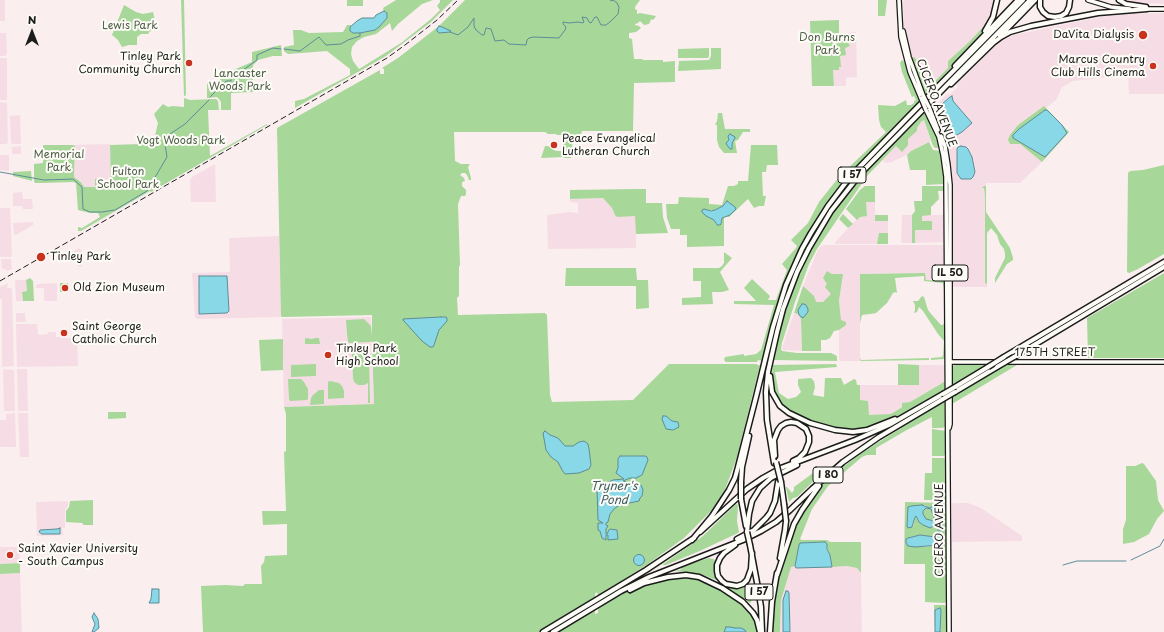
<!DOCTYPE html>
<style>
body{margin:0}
#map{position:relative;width:1164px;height:632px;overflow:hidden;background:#faeeef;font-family:"Playpen Sans",sans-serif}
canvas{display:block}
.north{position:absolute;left:12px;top:12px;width:40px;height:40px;-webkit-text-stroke:3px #fdfcf7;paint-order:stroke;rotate:0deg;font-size:11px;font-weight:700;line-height:16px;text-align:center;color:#1c1c1c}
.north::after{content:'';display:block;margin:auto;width:14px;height:18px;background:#1c1c1c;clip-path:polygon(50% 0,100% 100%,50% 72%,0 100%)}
</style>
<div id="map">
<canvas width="1164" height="632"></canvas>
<div class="north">N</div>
</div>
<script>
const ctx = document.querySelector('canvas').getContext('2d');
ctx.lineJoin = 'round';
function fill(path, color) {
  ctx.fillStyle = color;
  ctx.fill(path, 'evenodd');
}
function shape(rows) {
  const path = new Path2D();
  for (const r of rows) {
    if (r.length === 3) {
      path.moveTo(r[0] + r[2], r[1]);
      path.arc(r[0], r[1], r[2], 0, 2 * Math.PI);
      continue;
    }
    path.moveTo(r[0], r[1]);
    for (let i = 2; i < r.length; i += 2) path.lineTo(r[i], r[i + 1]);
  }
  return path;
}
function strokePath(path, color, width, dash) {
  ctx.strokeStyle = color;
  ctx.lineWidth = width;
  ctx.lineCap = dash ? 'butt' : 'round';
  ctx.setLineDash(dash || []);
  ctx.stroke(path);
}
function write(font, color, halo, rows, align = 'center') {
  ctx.font = font + ' "Playpen Sans",sans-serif';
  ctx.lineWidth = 4;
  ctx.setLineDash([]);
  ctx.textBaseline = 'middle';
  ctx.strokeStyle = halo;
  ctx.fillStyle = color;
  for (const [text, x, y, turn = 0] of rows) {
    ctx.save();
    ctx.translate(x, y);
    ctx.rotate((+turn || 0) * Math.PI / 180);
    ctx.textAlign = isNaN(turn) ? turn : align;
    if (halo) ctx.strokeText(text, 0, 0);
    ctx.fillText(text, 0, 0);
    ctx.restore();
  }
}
fill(shape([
 [0,0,5,0,5,21,0,21],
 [903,0,995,0,991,15,984,26,969,42,948,61,948,68,930,85,927,84,919,65,911,58,904,30],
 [1129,0,1164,0,1164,4,1136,2],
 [1164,13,1164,94,1129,94,1128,75,1073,81,1062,87,1056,100,1046,108,1044,106,1018,125,1020,144,1042,162,1020,183,986,183,986,186,984,186,984,194,985,197,985,282,987,284,987,287,951,287,951,180,950,167,946,148,948,147,935,106,947,94,950,94,958,87,956,85,993,48,1005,39,1014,35,1099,17,1129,14],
 [856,32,857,77,846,78,846,86,834,86,833,70,839,70,840,55,845,47,847,41,847,33],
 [0,33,6,33,7,54,5,56,0,56],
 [0,58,7,58,7,100,0,100],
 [0,102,7,103,8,141,7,144,0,144],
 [20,115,21,144,13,144,11,143,10,116],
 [924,120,931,141,918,147,911,151,907,155,900,158,892,162,886,163,884,162,883,160,896,146,901,151,908,139,917,131,917,128,921,122],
 [110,144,111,189,96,189,95,187,84,187,81,181,74,177,75,159,75,145,73,145],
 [21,146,21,154,12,154,12,147],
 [0,155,9,155,9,171,0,170],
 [215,164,216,202,191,202,190,181,192,177],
 [22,192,23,199,32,199,33,209,23,209,22,206,13,206,13,193],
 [603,198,612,208,615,215,636,216,636,248,548,249,547,215,570,212,578,213,578,203,570,202,570,199],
 [866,202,875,202,875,221,888,221,888,233,879,233,877,244,835,244,835,242,859,217],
 [0,208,10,208,12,256,11,257,0,257],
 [902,215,912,215,912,243,901,243],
 [922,215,945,215,945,241,944,242,915,243,915,230,932,230,921,221],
 [33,222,33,225,16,235,14,234,13,223],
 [279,236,282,317,197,319,195,317,192,273,230,272,229,238],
 [824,245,944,245,945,246,946,281,926,280,925,273,860,274,860,360,861,361,841,361,839,360,839,330,846,325,841,320,839,301,843,274,832,274,827,271,827,284,832,294,823,302,816,302,803,286,817,252,821,246],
 [79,248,81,250,82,266,79,267,71,253],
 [1,259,11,259,12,269,7,271,5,269,2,269],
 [16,280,26,280,27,291,22,292,23,301,16,301,15,282],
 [8,283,7,288,12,288,14,366,2,367,2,299,0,299,0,287],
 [57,283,57,301,44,301,44,288,36,288,36,285,38,284],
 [16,313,25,313,26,322,16,322],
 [794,313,798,314,801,319,802,351,783,350,782,348],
 [371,317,374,404,284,407,282,319],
 [16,324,37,324,38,335,48,334,48,332,56,332,56,337,60,337,60,338,77,338,78,366,17,367],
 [919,365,941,365,945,366,946,370,946,382,940,384,910,402,902,403,902,406,891,415,868,415,860,400,860,385,919,385],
 [3,369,14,370,15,411,4,411],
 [17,369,27,369,28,411,18,411],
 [15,413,16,447,0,447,0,420,6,420,6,414],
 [18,413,28,413,29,457,20,457],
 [68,501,68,506,65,510,65,528,62,528,63,535,37,536,36,502],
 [953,503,968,503,981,508,1022,536,1022,541,952,542,952,505],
 [0,547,19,547,20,563,0,564],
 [791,566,795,566,796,568,847,566,857,568,861,573,862,632,780,632,781,600],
 [20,573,22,632,0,632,0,574]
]), '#f6dde5');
fill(shape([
 [181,0,184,0,186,94,185,96,184,96],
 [347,0,363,0,363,6,347,6],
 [396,0,433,0,422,4,398,24,392,31,390,23,376,34,364,37,357,41,352,47,351,54,353,61,359,69,401,43,431,19,440,10,437,6,440,2,440,0,453,0,431,22,386,56,295,108,295,101,304,99,350,75,350,69,327,51,288,54,284,51,284,47,294,45,293,30,301,30,309,33,343,32,347,25,351,25,350,31,353,33,362,33,375,30,379,27,387,18,387,13,384,11,383,8],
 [465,0,640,0,635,7,635,9,637,10,637,14,640,13,656,16,654,19,652,20,651,19,650,22,649,24,644,25,640,21,638,23,635,24,635,25,639,26,641,28,636,32,629,33,629,38,632,39,634,59,642,59,643,60,663,60,663,62,675,61,675,82,634,83,633,131,582,131,581,134,576,135,573,139,571,158,565,158,563,157,541,158,545,146,548,146,556,151,563,151,563,140,561,135,557,135,556,134,548,134,545,132,454,132,455,161,461,164,470,164,468,167,471,178,471,180,469,180,467,175,465,173,462,173,460,175,464,178,465,181,462,182,462,186,466,190,466,194,465,196,461,196,458,204,460,265,459,267,459,296,457,298,458,315,545,313,547,315,550,395,552,402,633,400,669,364,757,364,757,365,760,365,737,457,726,487,719,500,711,511,684,538,648,564,598,596,597,592,595,594,595,599,539,632,203,632,201,586,225,585,243,586,245,584,262,584,261,566,264,562,265,556,287,555,287,524,263,525,262,511,286,511,284,452,286,451,286,414,284,407,374,404,372,341,370,342,349,343,348,341,347,334,346,320,364,319,371,326,372,337,372,315,282,317,281,315,277,128,380,70,380,74,384,74,384,69,382,68,398,58,439,26],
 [878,0,887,0,885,16,878,16],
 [996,2,988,25,983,33,925,96,911,58,914,57,916,59,927,84,929,85,932,84,948,68,948,61,969,42,984,26,991,15],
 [124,5,136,12,143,14,153,12,155,21,155,31,150,31,148,34,141,34,137,37,137,45,129,45,122,47,118,40,112,35],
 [839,20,839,33,847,33,847,41,850,46,845,48,846,55,840,56,841,67,839,67,839,70,833,70,834,86,812,86,810,21],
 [281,45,282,56,273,56,258,60,253,65,253,92,231,93,231,110,221,110,221,102,219,99,217,97,207,98,207,83,220,83,220,76,223,72,231,71,252,62,252,52],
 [709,48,709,56,708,58,678,58,678,49],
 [711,48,721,48,721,69,678,71,679,61,709,60,711,56],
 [902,60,904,61,905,63,921,100,850,174,828,203,811,229,797,256,783,288,771,325,763,361,758,360,757,362,726,362,724,360,725,357,744,354,744,356,756,354,761,350,774,305,734,304,734,301,756,301,744,288,752,279,770,296,768,300,776,300,787,270,782,264,796,248,797,246,791,240,808,223,819,202,835,182,844,172,886,132,881,127,879,120,878,105,895,106,906,100,907,105,911,105,914,103,914,101,916,100,914,96,912,97,902,72,900,63],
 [184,98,190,100,216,99,218,101,219,110,208,110,210,156,267,124,267,125,151,192,150,191,81,231,78,231,78,227,82,228,100,217,98,213,90,213,78,210,76,183,73,182,42,183,35,183,34,181,34,164,43,163,43,145,73,145,75,146,74,177,81,182,84,187,95,187,95,179,101,179,102,181,108,182,108,188,111,188,110,145,141,144,143,143,144,141,154,140,158,123,154,114,163,104,168,107,173,106,184,107],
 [1044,106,1069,132,1042,162,1020,144,1010,144,1008,140,1010,135,1018,125],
 [1019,129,1045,157,1015,138,1016,133],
 [925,110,935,131,940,147,938,148,935,148,933,146,924,120,921,122,917,128,917,131,908,139,908,145,902,152,896,146,867,176,817,249,809,264,795,302,782,343,781,349,782,351,797,353,831,353,837,356,837,361,774,360,782,320,788,301,803,265,821,231,840,201,858,179],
 [718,113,722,113,725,129,750,129,750,132,743,132,738,140,735,141,737,153,724,153,719,147,717,140,717,125,715,125,717,121],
 [929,142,933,150,941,151,942,152,945,183,944,184,926,185,926,170,910,170,907,155,911,151],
 [751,145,777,145,778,165,767,165,766,172,762,172,763,196,766,196,764,206,759,206,754,208,748,199,729,217,724,217,724,246,687,247,687,235,680,235,680,229,671,229,667,218,666,204,678,204,679,197,709,198,709,204,722,205,728,186,734,186,738,184,738,181,748,181],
 [726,202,730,215,724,216,722,218,721,224,716,225,714,220,706,216,707,210,715,210,723,206],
 [1164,165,1164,254,1138,269,1129,273,1127,272,1128,173,1130,171,1143,170],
 [31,171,32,181,13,176,13,172],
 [865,186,875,186,875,202,866,202,867,216,860,217,857,220,846,209,860,190],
 [922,186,944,186,945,191,938,191,939,199,931,207,931,215,922,216,922,221,932,221,932,230,915,230,915,243,912,243,912,215,915,211,914,201,922,201],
 [984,186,986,186,986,212,1010,248,1013,258,1013,260,1007,264,995,283,995,278,1005,258,1005,254,1004,249,1000,244,997,235,991,228,987,233,987,284,985,283,985,197,984,188,982,188],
 [635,189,646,189,646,203,662,203,663,217,668,233,636,234,635,216,617,217,615,215,612,208,603,198,570,199,570,190],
 [843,214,853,224,848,228,839,219],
 [875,215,888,215,888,221,875,221],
 [879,233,888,233,888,244,877,244],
 [724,252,732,258,720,272,729,290,722,292,712,292,713,304,682,305,682,298,701,297,701,281,693,281,693,268,719,268,722,266,724,263],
 [566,268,636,268,637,280,648,280,649,308,636,309,636,286,565,286],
 [827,271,832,274,843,274,839,301,841,320,846,322,846,325,839,330,834,331,830,338,826,340,821,340,821,351,802,351,801,319,798,314,794,313,803,286,814,296,816,302,823,302,831,294,825,287,827,284,823,278],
 [925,273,926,280,946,281,945,297,944,297,944,288,943,283,924,281,924,276,895,278,897,293,895,292,893,293,887,303,876,313,870,314,862,315,860,323,860,274],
 [1164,273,1164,358,1088,358,1087,318],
 [30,278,33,281,34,301,23,301,22,292,27,291,26,280],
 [60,283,68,283,69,291,60,292],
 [922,296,924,297,928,310,932,315,941,325,943,325,944,323,944,300,946,301,946,351,945,357,944,359,931,360,931,358,942,357,943,355,944,341,938,334,923,311,919,307,917,312,914,313,915,310,915,305,913,301,918,301],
 [305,338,312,339,315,338,319,338,320,344,305,344],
 [283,339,283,370,261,371,259,340],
 [360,347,366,349,369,354,370,403,368,403,368,383,364,385,358,385,354,382,353,378,352,353,356,349],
 [860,358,861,360,929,358,929,360,861,361,860,360],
 [316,364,316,376,291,377,291,365],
 [836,364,837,367,775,372,779,393,788,399,796,397,801,392,798,385,798,379,811,378,814,381,815,387,813,395,824,397,825,378,841,378,844,385,854,379,856,380,857,385,860,385,860,400,868,401,869,415,891,414,902,407,902,403,910,402,944,382,946,382,946,389,895,418,864,429,856,431,838,429,822,425,790,413,779,403,773,390,772,375,773,365],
 [898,364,919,365,919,385,898,385],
 [987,364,983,367,951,386,953,366,955,365],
 [1006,364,1017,365,952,404,952,397],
 [288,379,301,379,304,382,308,389,308,399,307,400,290,401,289,399],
 [330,381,339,383,342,386,344,391,344,398,328,399,328,382],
 [319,390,324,390,324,404,310,405,311,398,313,395],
 [946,400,946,427,941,428,932,428,932,417,905,431,876,448,876,455,867,455,862,457,828,486,812,509,800,539,802,540,827,540,830,542,861,542,861,573,857,568,847,566,832,567,830,555,825,542,802,543,799,545,795,566,791,567,781,600,780,632,772,632,775,599,780,572,795,524,816,491,835,473,863,452],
 [108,412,126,412,126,418,108,419],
 [932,429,946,431,946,454,944,456,932,456],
 [932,458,944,458,946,460,946,498,945,500,924,500,925,473,932,473],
 [1142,463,1144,464,1156,481,1158,500,1164,511,1157,519,1149,534,1134,542,1123,544,1123,529,1126,520,1126,466,1135,466],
 [820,468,825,469,823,472,797,497,793,498,789,502,786,487,787,487,792,493,794,490,794,487],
 [93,500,93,525,84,525,82,523,66,522,66,511,69,507,70,501],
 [905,502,944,503,946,505,947,599,945,603,925,602,925,564,904,564],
 [925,505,930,508,934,505,937,521,934,518,931,509,926,508,923,512,923,514,926,519,934,521,935,524,940,526,941,544,940,545,924,547,908,538,920,535,935,537,938,536,938,526,935,525,930,527,923,525,919,522,916,516,915,517,913,527,907,526,907,513,909,506],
 [736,504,738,505,737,521,739,532,738,533,702,550,666,565,662,565,703,536],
 [709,558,713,559,715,560,714,571,717,578,720,582,727,587,732,588,738,589,750,585,753,596,751,602,750,603,716,580,701,574,674,571,680,570,683,566],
 [20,563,20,573,0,574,0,564],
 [680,576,697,578,715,585,746,606,755,618,759,632,557,632,595,609,595,614,598,613,598,607,626,592,646,584],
 [934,605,944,605,946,606,947,632,940,632,941,609,938,608,936,609,935,632]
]), '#a7d899');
const water = shape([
 [384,11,387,13,387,18,379,27,375,30,360,33,353,33,350,31,350,27,357,21,362,18,374,18,376,15,384,11],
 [439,26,442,27,451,31,450,32,439,33,437,31,437,29,439,26],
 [952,96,953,101,972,123,962,132,955,136,952,136,941,107,942,104,950,97,952,96],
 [1045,110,1047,110,1062,125,1067,133,1045,157,1013,138,1013,135,1019,129,1045,110],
 [730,134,735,137,735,138,732,143,732,149,730,149,727,145,726,143,729,140,728,136,730,134],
 [961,146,966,147,968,149,972,157,975,172,973,177,971,179,961,179,957,173,957,149,958,147,961,146],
 [727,201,735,207,736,209,730,215,722,218,721,224,720,225,717,225,714,220,706,216,702,212,702,210,704,209,711,211,715,210,723,206,727,201],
 [199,276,227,276,229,311,227,313,199,314,199,276],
 [802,304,804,304,806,305,808,309,808,312,803,318,799,315,798,310,802,304],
 [441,317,446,317,447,318,447,321,439,330,434,345,433,347,430,347,422,341,403,320,403,319,441,317],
 [663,416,666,416,672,421,678,422,679,427,673,430,666,429,662,419,663,416],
 [545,431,550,435,558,438,565,446,573,446,579,442,584,441,588,444,589,449,591,465,589,469,579,473,565,474,562,470,558,462,551,457,546,450,543,433,545,431],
 [620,456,645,456,647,457,648,460,642,475,636,478,630,478,623,481,633,484,635,486,639,484,641,485,643,490,642,496,640,498,639,501,620,505,615,508,610,514,608,522,606,523,606,525,608,526,606,529,606,534,607,534,609,530,610,529,617,530,618,539,608,540,608,535,606,535,606,540,602,538,600,531,598,530,598,523,603,523,598,520,597,489,600,486,613,480,624,479,616,473,618,468,618,459,620,456],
 [922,505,930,508,934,505,939,505,941,506,941,521,937,521,934,518,931,509,926,508,923,511,923,514,926,519,934,521,935,524,940,525,940,535,941,540,940,545,915,547,908,546,906,543,906,539,908,538,920,535,935,537,938,536,938,527,935,525,930,528,923,525,919,522,916,516,915,517,912,527,908,528,907,526,908,507,911,506,922,505],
 [60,528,60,534,42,534,39,532,40,530,57,529,60,528],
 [825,542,827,544,827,549,830,555,832,567,796,568,795,566,799,545,800,543,825,542],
 [639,560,5.5],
 [152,589,159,589,159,603,149,603,151,599,152,589],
 [786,591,788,591,789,593,790,632,783,632,783,600,786,591],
 [940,608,941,610,940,632,935,632,935,610,937,609,940,608],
 [94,613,98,619,99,628,94,632,92,632,95,624,92,617,94,613],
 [726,627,730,627,735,628,741,628,745,630,746,632,724,632,726,627]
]);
fill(water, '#89d8e7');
strokePath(water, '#5d8d96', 1);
strokePath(shape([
 [450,32,458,35,468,27,474,18,474,26,476,30,482,35,484,35,486,28,491,29,495,41,504,40,509,44,526,45,527,40,529,38,534,37,559,38,565,30,566,27,563,24,563,22,569,23,578,22,583,23,584,22,582,17,587,18,589,22,591,23,595,17,597,17,601,25,606,25,611,21,618,14,619,7,617,3,613,0,612,1,610,0],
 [284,49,300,51,319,37,326,45,341,44,348,40,360,36,360,33],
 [210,97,226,81,231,81,233,72,243,70,257,60,257,55,273,48,281,49],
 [0,172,44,180,73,179,82,187,83,209,90,212,102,212,115,210,147,191,167,157,164,138,185,124,209,100],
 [1131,560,1160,546,1164,539],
 [1063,565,1077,561,1126,561]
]), '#5d8d96', 1);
const major = shape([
 [899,0,901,37,910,72,921,98],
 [1088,0,1111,7,1130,9],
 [1146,9,1164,9],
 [903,31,909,57,923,95],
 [929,107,938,130],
 [926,110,939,137,943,155,946,177,949,632],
 [941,136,945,146,948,165,950,185,950,424,949,428],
 [948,362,1164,362]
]);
const highway = shape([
 [1040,0,1040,7,1043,12,1048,16,1055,17,1061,16,1066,13,1069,7,1070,0],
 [1119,0,1126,4,1146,7],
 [985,31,993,17,997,0],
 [1000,36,1035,0],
 [993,43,1001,37,1010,32,1031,26,1098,13,1147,9],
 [955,66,1018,0],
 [951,84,995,41],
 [1004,357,1164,262],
 [1014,357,1164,267],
 [770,376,772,392,780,406,789,413,810,423,835,430,853,432,867,430,895,419],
 [955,387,988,367],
 [955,392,997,367],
 [775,456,774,440,778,430,781,426,786,423,791,422,797,423,806,429,809,436,809,442,805,452,799,458,793,461],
 [774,463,767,420,766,392,768,372,777,332,783,309,797,272,809,248,831,211,861,173,1030,0],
 [741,482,742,467,749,436],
 [781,482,784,504],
 [741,499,746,526],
 [700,532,747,489,763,478,781,468,855,440,889,425,943,394],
 [747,532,749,514,752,501,760,488,771,478,797,465],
 [737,539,754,530,766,518,770,513,775,501,778,482],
 [692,540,712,516,729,490,735,478,738,467,756,397,773,327,786,285,802,249,811,233,828,206,850,177,907,118,1023,0],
 [735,545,724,553,720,558,717,565,717,571,718,576,722,581,726,584,737,586,743,584,747,580,751,569,752,553],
 [750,545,758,588,761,607,762,632],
 [780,558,785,530,786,521],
 [777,575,794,524,802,510,819,486],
 [630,590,644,583,668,577,686,575,699,577,722,588,743,602,753,613,757,620,760,632],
 [543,632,646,570,694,538],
 [553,632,621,591,649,577,743,540,761,531,776,522,790,510,812,489,843,462,879,437,943,399],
 [770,632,772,602,777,573]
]);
strokePath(major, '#1c1c1c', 6);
strokePath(highway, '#1c1c1c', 7);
strokePath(major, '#fdfcf7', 3.5);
strokePath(highway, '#fdfcf7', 4);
strokePath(shape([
 [0,281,387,58,405,45,437,20,458,0]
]), '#1c1c1c', 1, [6, 3]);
const majorBridge = shape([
 [923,95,929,107],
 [921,98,926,110]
]);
const highwayBridge = shape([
 [988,367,1004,357],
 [997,367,1014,357],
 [943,394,955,387],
 [943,399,955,392],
 [776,462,781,482],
 [741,482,741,499],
 [784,504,786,521],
 [747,532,750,545]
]);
strokePath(majorBridge, '#1c1c1c', 6, []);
strokePath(highwayBridge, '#1c1c1c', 7, []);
strokePath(majorBridge, '#fdfcf7', 3.5);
strokePath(highwayBridge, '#fdfcf7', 4);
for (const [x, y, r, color] of [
 [1143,35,5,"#c8321e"],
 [189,63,4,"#c8321e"],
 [1153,66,4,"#c8321e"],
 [554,145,4,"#c8321e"],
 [41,257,5,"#c8321e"],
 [65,288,4,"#c8321e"],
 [64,333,4,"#c8321e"],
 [328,355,4,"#c8321e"],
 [10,555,4,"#c8321e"]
]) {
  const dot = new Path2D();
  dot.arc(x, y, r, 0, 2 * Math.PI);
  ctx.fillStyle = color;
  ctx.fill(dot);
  strokePath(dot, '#fdfcf7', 1.5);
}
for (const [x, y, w] of [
 [852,175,28],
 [950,273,36],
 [828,475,30],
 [759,592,28]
]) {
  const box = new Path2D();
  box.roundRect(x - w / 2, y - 8, w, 16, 3);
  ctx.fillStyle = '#fdfcf7';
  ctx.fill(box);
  strokePath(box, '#1c1c1c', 1);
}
write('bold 10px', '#1c1c1c', null, [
 ["I 57",852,175],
 ["IL 50",950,273],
 ["I 80",828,475],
 ["I 57",759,592]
]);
write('11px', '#4d5e48', '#fdfcf7', [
 ["Lewis Park",130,26],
 ["Don Burns",827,38],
 ["Park",827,51],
 ["Lancaster",240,74],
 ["Woods Park",240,87],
 ["Vogt Woods Park",181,141],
 ["Memorial",59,155],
 ["Park",59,168],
 ["Fulton",128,172],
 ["School Park",128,185]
]);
write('11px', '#1c1c1c', '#fdfcf7', [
 ["DaVita Dialysis",1134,35,"right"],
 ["Tinley Park",181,57,"right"],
 ["Community Church",181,70,"right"],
 ["Marcus Country",1145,60,"right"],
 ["Club Hills Cinema",1145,73,"right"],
 ["Peace Evangelical",562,139],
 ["Lutheran Church",562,152],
 ["Tinley Park",50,257],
 ["Old Zion Museum",73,288],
 ["Saint George",72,327],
 ["Catholic Church",72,340],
 ["Tinley Park",336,349],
 ["High School",336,362],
 ["Saint Xavier University",18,549],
 ["- South Campus",18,562]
], 'left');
write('11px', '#1c1c1c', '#fdfcf7', [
 ["CICERO AVENUE",936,103,69],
 ["175TH STREET",1055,353],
 ["CICERO AVENUE",940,530,-90]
]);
write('italic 12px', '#425e63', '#fdfcf7', [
 ["Tryner's",614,487],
 ["Pond",614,501]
]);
</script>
